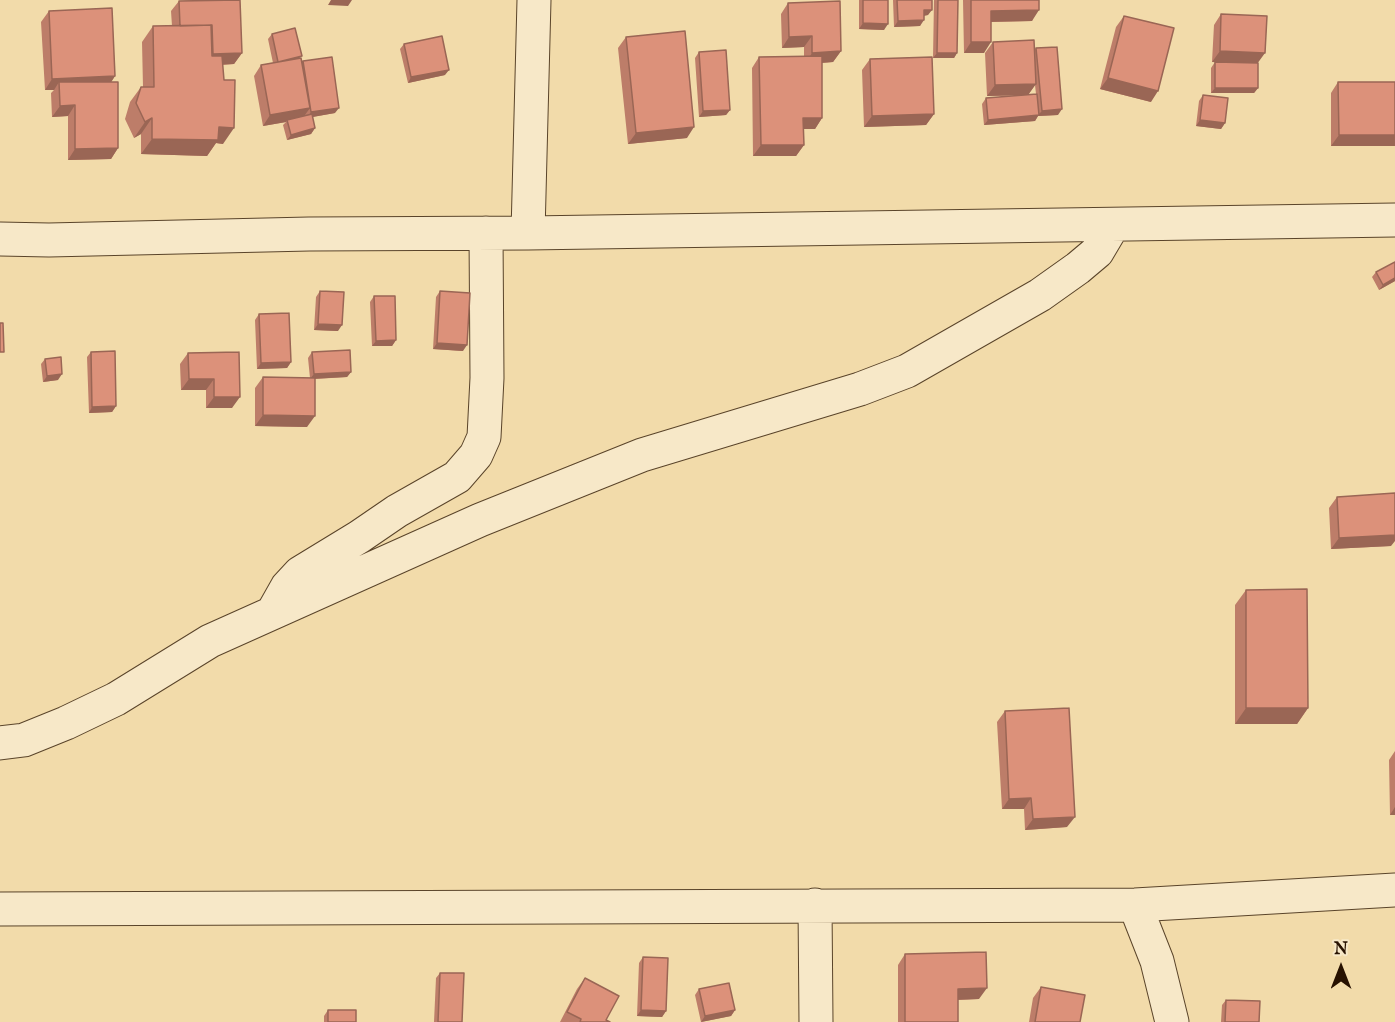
<!DOCTYPE html>
<style>
body{margin:0}
#map{position:relative;width:1395px;height:1022px;overflow:hidden;background:#f2dbaa;font-family:"IM FELL English",serif}
canvas{display:block}
.north{position:absolute;left:1311px;top:938px;width:60px;height:60px;-webkit-text-stroke:4px #f7e8c8;paint-order:stroke;rotate:0deg;font-size:16px;font-weight:700;line-height:24px;text-align:center;color:#271100}
.north::after{content:'';display:block;margin:auto;width:21px;height:27px;background:#271100;clip-path:polygon(50% 0,100% 100%,50% 72%,0 100%)}
</style>
<div id="map">
<canvas width="1395" height="1022"></canvas>
<div class="north">N</div>
</div>
<script>
const ctx = document.querySelector('canvas').getContext('2d');
ctx.lineJoin = 'round';
function shape(rows) {
  const path = new Path2D();
  for (const r of rows) {
    path.moveTo(r[0], r[1]);
    for (let i = 2; i < r.length; i += 2) path.lineTo(r[i], r[i + 1]);
  }
  return path;
}
function strokePath(path, color, width, dash) {
  ctx.strokeStyle = color;
  ctx.lineWidth = width;
  ctx.lineCap = dash ? 'butt' : 'round';
  ctx.setLineDash(dash || []);
  ctx.stroke(path);
}
function fill(path, color) {
  ctx.fillStyle = color;
  ctx.fill(path, 'evenodd');
}
const street = shape([
 [528,233,534,0],
 [0,239,49,240,309,234,528,233,1395,220],
 [274,610,287,587,300,573,359,537,397,511,457,477,476,455,484,437,487,378,486,233],
 [0,743,24,740,66,723,116,699,210,641,480,520,642,455,860,389,907,371,1040,295,1078,268,1097,252,1113,225],
 [815,905,816,1022],
 [1135,905,1157,961,1172,1022],
 [0,909,1135,905,1395,890]
]);
strokePath(street, '#5a442a', 35);
strokePath(street, '#f7e8c8', 33);
fill(shape([
 [204,0,242,53,234,64,223,65,223,144,216,143,207,156,141,154,141,134,134,138,125,119,130,102,141,87,143,87,142,42,153,26,172,26,171,11,179,1],
 [859,0,888,0,884,30,859,29],
 [893,0,932,0,928,15,924,16,920,26,894,27],
 [934,0,958,0,957,53,954,58,933,58],
 [963,0,1039,0,1032,21,991,22,984,53,964,53],
 [788,3,841,51,833,62,822,63,822,118,815,129,803,129,804,145,796,156,753,156,752,68,759,57,804,56,804,47,782,48,781,14],
 [49,11,115,76,111,82,118,148,111,159,68,160,68,116,52,117,51,93,54,90,45,90,41,22],
 [1221,14,1258,63,1258,88,1254,93,1211,93,1211,68,1215,62,1212,62,1214,25],
 [1124,16,1151,102,1100,89,1116,27],
 [272,34,300,58,302,63,303,61,335,113,312,117,315,128,311,134,287,140,283,125,286,122,263,126,254,76,261,65,273,63,268,39],
 [626,37,687,138,628,144,618,48],
 [993,42,1034,51,1036,48,1058,115,1038,116,1035,121,984,125,982,104,986,98,1036,94,1035,85,1028,95,987,96,985,53],
 [404,44,445,75,408,83,400,49],
 [699,52,730,110,726,115,699,117,695,58],
 [870,59,934,114,926,125,864,127,862,70],
 [1338,82,1395,82,1395,146,1331,146,1331,93],
 [1203,95,1225,123,1221,129,1196,126,1199,101],
 [1376,272,1395,281,1379,290,1372,277],
 [320,291,338,331,314,330,316,297],
 [440,291,463,351,433,349,436,297],
 [374,296,396,340,392,346,372,346,370,302],
 [259,314,291,362,287,368,257,369,255,320],
 [91,352,116,406,112,412,89,413,87,357],
 [239,352,232,408,206,408,206,390,181,390,180,364,188,353],
 [312,352,351,372,347,377,315,379,307,427,255,426,255,388,263,377,310,378,308,358],
 [45,359,58,380,43,382,41,364],
 [1337,497,1391,546,1331,549,1329,508],
 [1246,590,1308,708,1297,724,1235,724,1235,605],
 [1005,711,1067,827,1025,830,1024,809,1002,809,997,722],
 [1395,751,1395,815,1390,815,1389,760],
 [905,954,979,999,958,1000,958,1022,898,1022,898,965],
 [643,957,666,1011,662,1017,637,1016,639,963],
 [440,973,462,1022,434,1022,436,978],
 [585,978,606,1020,610,1022,560,1022,577,989],
 [1041,987,1080,1022,1029,1022,1033,998],
 [699,989,735,1010,731,1016,701,1022,695,995],
 [1226,1000,1259,1022,1221,1022,1222,1005],
 [328,1010,356,1022,324,1022,324,1016]
]), '#bd7d69');
fill(shape([
 [331,0,352,0,348,6,328,5],
 [924,10,932,10,928,15,920,16],
 [1039,10,1032,21,983,22,991,11],
 [924,20,920,26,894,27,898,21],
 [863,23,888,24,884,30,859,29],
 [812,36,804,47,782,48,789,37],
 [971,42,991,42,984,53,964,53],
 [841,51,833,62,805,64,812,53],
 [1220,51,1265,53,1257,64,1212,62],
 [242,53,234,64,205,65,213,54],
 [937,53,957,53,954,58,933,58],
 [449,70,445,75,408,83,411,77],
 [115,76,108,87,59,82,54,90,45,90,52,79],
 [1108,78,1158,91,1151,102,1100,89],
 [1036,84,1028,95,987,96,995,85],
 [1215,88,1258,88,1254,93,1211,93],
 [75,105,68,116,52,117,60,106],
 [310,108,302,119,287,120,286,122,263,126,270,115],
 [339,108,335,113,307,118,311,112],
 [1062,109,1058,115,1038,116,1035,121,984,125,988,120,1038,115,1042,111],
 [730,110,726,115,699,117,703,111],
 [934,114,926,125,864,127,872,116],
 [152,118,141,134,134,138,145,122],
 [803,118,822,118,815,129,796,129],
 [1200,120,1225,123,1221,129,1196,126],
 [219,127,234,128,223,144,216,143,207,156,141,154,152,139],
 [694,127,687,138,628,144,636,133],
 [315,128,311,134,287,140,291,135],
 [1339,135,1395,135,1395,146,1331,146],
 [761,145,804,145,796,156,753,156],
 [118,148,111,159,68,160,75,149],
 [1395,278,1395,281,1379,290,1383,285],
 [318,324,342,325,338,331,314,330],
 [396,340,392,346,372,346,376,341],
 [437,343,467,345,463,351,433,349],
 [291,362,287,368,257,369,261,363],
 [351,372,347,377,310,379,314,374],
 [62,374,58,380,43,382,47,376],
 [189,379,214,379,206,390,181,390],
 [214,397,240,397,232,408,206,408],
 [116,406,112,412,89,413,92,407],
 [263,415,315,416,307,427,255,426],
 [1395,535,1395,541,1391,546,1331,549,1339,538],
 [1246,708,1308,708,1297,724,1235,724],
 [1031,798,1024,809,1002,809,1009,799],
 [1395,807,1395,815,1390,815],
 [1075,817,1067,827,1025,830,1033,819],
 [987,988,979,999,951,1000,958,989],
 [641,1010,666,1011,662,1017,637,1016],
 [735,1010,731,1016,701,1022,705,1016]
]), '#9a6655');
const building = shape([
 [240,0,242,53,213,54,212,25,180,26,179,1,240,0],
 [863,0,888,0,888,24,863,23,863,0],
 [897,0,932,0,932,10,924,10,924,20,898,21,897,0],
 [938,0,958,0,957,53,937,53,938,0],
 [971,0,1039,0,1039,10,991,11,991,42,971,42,971,0],
 [840,1,841,51,812,53,812,36,789,37,788,3,840,1],
 [112,8,115,76,52,79,49,11,112,8],
 [1221,14,1267,16,1265,53,1220,51,1221,14],
 [1124,16,1174,28,1158,91,1108,78,1124,16],
 [211,25,212,56,222,56,224,80,235,80,234,128,219,127,218,140,152,139,152,118,145,122,136,103,141,87,154,87,153,26,211,25],
 [295,28,302,56,278,62,272,34,295,28],
 [685,31,694,127,636,133,626,37,685,31],
 [442,36,449,70,411,77,404,44,442,36],
 [1034,40,1036,84,995,85,993,42,1034,40],
 [1057,47,1062,109,1042,111,1036,48,1057,47],
 [726,50,730,110,703,111,699,52,726,50],
 [822,56,822,118,803,118,804,145,761,145,759,57,822,56],
 [332,57,339,108,311,112,303,61,332,57],
 [932,57,934,114,872,116,870,59,932,57],
 [301,58,310,108,270,115,261,65,301,58],
 [1215,62,1258,63,1258,88,1215,88,1215,62],
 [59,82,118,82,118,148,75,149,75,105,60,106,59,82],
 [1338,82,1395,82,1395,135,1339,135,1338,82],
 [1037,94,1039,115,988,120,986,98,1037,94],
 [1203,95,1228,98,1225,123,1200,120,1203,95],
 [312,114,315,128,291,135,287,120,312,114],
 [1395,262,1395,278,1383,285,1376,272,1395,262],
 [320,291,344,292,342,325,318,324,320,291],
 [440,291,470,293,467,345,437,343,440,291],
 [374,296,395,296,396,340,376,341,374,296],
 [289,313,291,362,261,363,259,314,289,313],
 [0,323,3,323,4,352,0,352,0,323],
 [350,350,351,372,314,374,312,352,350,350],
 [115,351,116,406,92,407,91,352,115,351],
 [239,352,240,397,214,397,214,379,189,379,188,353,239,352],
 [61,357,62,374,47,376,45,359,61,357],
 [263,377,315,378,315,416,263,415,263,377],
 [1395,493,1395,535,1339,538,1337,497,1395,493],
 [1307,589,1308,708,1246,708,1246,590,1307,589],
 [1069,708,1075,817,1033,819,1031,798,1009,799,1005,711,1069,708],
 [986,952,987,988,958,989,958,1022,905,1022,905,954,986,952],
 [643,957,668,958,666,1011,641,1010,643,957],
 [440,973,464,973,462,1022,438,1022,440,973],
 [585,978,619,996,606,1020,610,1022,580,1022,581,1019,567,1012,585,978],
 [729,983,735,1010,705,1016,699,989,729,983],
 [1041,987,1085,995,1080,1022,1035,1022,1041,987],
 [1226,1000,1260,1001,1259,1022,1225,1022,1226,1000],
 [328,1010,356,1010,356,1022,328,1022,328,1010]
]);
fill(building, '#dc917a');
strokePath(building, '#9a6655', 1.5);
</script>
